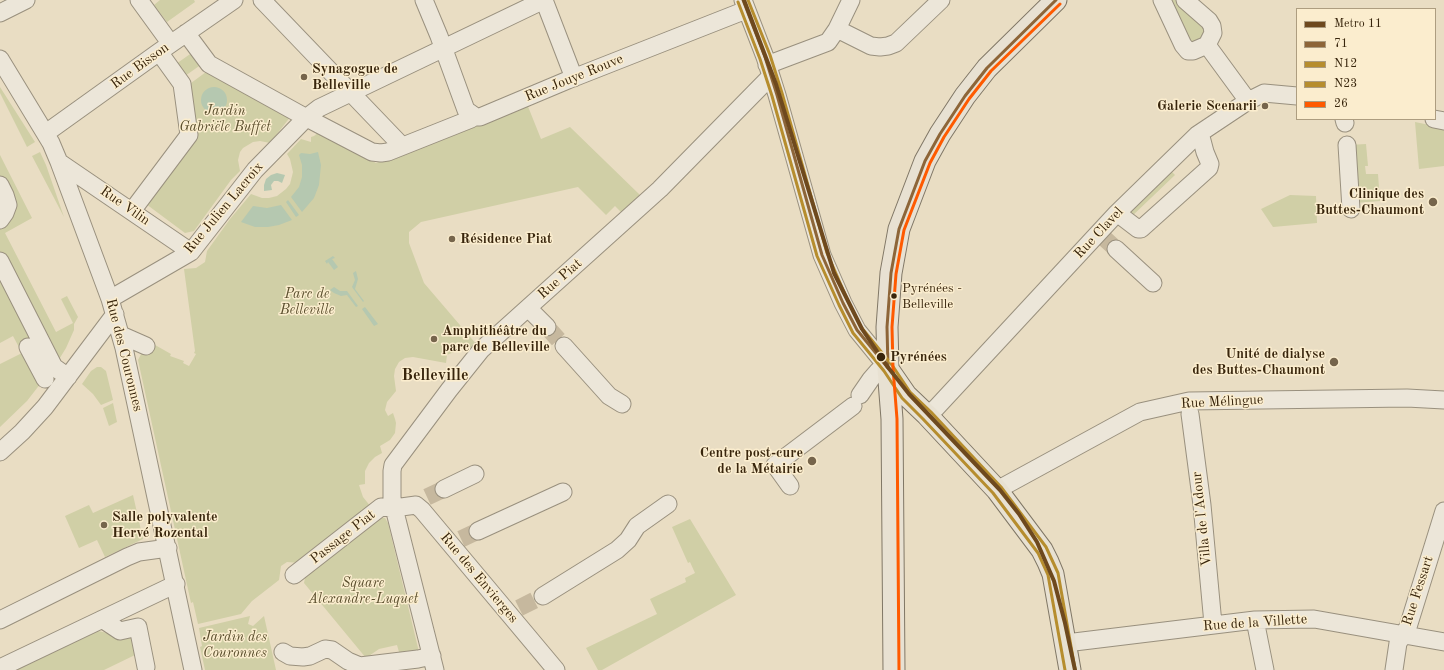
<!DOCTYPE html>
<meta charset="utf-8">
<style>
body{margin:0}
#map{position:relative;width:1444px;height:670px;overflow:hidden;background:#e9ddc3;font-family:"Old Standard TT",serif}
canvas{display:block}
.legend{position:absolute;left:1296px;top:8px;width:140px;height:112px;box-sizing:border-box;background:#fbedce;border:1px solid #ad9d80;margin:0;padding:5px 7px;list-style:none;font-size:12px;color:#38250c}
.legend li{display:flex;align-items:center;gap:8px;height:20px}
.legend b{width:20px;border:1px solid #ad9d80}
</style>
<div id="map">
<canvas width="1444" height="670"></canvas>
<ul class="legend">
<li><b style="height:5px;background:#6e491e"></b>Metro 11</li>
<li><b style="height:5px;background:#8d6538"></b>71</li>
<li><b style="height:5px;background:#b68d2e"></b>N12</li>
<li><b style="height:5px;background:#b68d2e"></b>N23</li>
<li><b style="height:5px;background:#ff5a00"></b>26</li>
</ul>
</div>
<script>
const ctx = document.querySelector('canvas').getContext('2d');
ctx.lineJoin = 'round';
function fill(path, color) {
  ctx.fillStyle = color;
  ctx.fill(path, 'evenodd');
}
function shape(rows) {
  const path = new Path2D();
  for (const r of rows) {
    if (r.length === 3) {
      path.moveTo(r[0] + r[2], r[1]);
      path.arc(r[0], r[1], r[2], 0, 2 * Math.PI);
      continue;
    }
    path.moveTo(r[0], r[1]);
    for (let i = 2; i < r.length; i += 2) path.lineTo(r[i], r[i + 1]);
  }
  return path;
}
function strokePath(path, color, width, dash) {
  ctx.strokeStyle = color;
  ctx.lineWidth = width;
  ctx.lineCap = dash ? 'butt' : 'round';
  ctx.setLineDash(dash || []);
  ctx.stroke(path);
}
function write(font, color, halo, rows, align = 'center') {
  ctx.font = font + ' "Old Standard TT",serif';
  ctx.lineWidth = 3;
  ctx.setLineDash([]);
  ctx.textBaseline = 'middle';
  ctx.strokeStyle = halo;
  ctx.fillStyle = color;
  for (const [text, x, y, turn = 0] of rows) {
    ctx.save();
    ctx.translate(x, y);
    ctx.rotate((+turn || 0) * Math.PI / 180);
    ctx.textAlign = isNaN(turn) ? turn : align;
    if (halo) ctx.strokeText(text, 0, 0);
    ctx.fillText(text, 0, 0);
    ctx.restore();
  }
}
fill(shape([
 [160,0,194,0,195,2,167,22,154,5],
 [1166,0,1179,0,1206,23,1206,36,1191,46],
 [193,52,202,64,185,76,176,64],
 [206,72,291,116,270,143,260,141,253,142,243,148,240,152,238,160,240,171,231,180,194,231,185,233,146,204,195,137,187,86],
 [0,87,35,142,27,147,0,93],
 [527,104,541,139,570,127,640,195,622,213,615,206,606,215,578,187,421,222,409,232,409,243,424,283,477,345,472,347,463,348,447,355,446,363,413,357,405,358,399,362,395,369,394,376,396,391,387,402,385,410,388,416,393,413,395,419,396,423,395,433,390,440,380,446,382,453,375,457,369,463,365,471,365,484,359,485,363,497,371,507,300,563,287,562,281,566,279,580,252,601,241,614,198,624,193,602,191,603,138,360,148,341,171,354,170,356,184,361,183,363,189,366,196,354,194,353,195,351,184,269,196,268,205,262,207,251,230,219,251,194,262,198,269,198,277,196,286,189,290,184,293,172,290,159,287,154,301,139,311,142,311,137,314,136,319,132,376,163],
 [1415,122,1444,128,1444,166,1419,169],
 [1366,144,1368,166,1365,166,1366,174,1378,174,1380,201,1355,203,1349,145],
 [40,152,46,165,64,217,32,156],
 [0,155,32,218,5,233,56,332,73,323,61,299,67,296,78,317,74,324,74,330,66,348,58,361,27,401,0,427,0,364,22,353,13,336,0,343],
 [1171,171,1175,175,1129,219,1124,215],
 [1290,195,1316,196,1317,223,1273,227,1261,209],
 [97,367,101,367,106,371,113,400,101,405,93,394,82,384,91,371],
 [113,403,117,422,109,426,103,408],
 [133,495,143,539,105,557,97,540,79,548,65,516,89,505,93,513],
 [375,517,385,518,388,523,419,652,408,654,399,652,397,645,379,649,366,658,304,583,306,573],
 [690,519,736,595,602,670,598,670,586,648,657,614,650,599,686,582,685,578,695,573,690,562,688,563,672,527],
 [250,616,248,624,253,626,264,616,276,670,205,670,200,647,202,646,199,628],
 [94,630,116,635,134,633,142,670,135,655,104,670,10,670]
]), '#d0cfa6');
fill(shape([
 [214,100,13],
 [318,152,321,165,319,185,314,198,302,212,291,197,299,187,302,177,302,165,299,155,301,153,310,154],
 [277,173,285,175,282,183,278,181,274,181,271,185,272,190,264,191,264,185,266,179,271,175],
 [288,200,299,215,296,217,286,202],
 [281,205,292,220,279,225,268,227,255,227,241,222,253,206,267,208],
 [333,256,335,258,332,259,338,267,334,270,328,262,327,264,325,261],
 [356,271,358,279,355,289,364,301,363,302,352,287,355,280,353,273],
 [334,287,340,291,347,291,358,306,356,307,347,295,341,296,334,293,330,290],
 [365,307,378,324,374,326,362,309]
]), '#b5c8b0');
strokePath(shape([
 [1104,238,1116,249],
 [547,327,564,346],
 [427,497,444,489],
 [461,539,478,531],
 [519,608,543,596]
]), '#c6b89e', 17, [17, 8]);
const minor = shape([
 [139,0,168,40],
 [262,0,402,146],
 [424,0,439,36,466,110,476,117,480,117,568,80,746,10],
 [544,0,574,78],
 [743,0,765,57,777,95,822,255,843,303,857,330,888,368,878,371,871,379,860,395],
 [1162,0,1183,45,1188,51,1193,51,1207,45,1213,33,1212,26,1209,21,1185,0],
 [0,13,26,0],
 [837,29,871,46,880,47,888,46,896,43,941,0],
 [186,33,209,64,303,116,372,152,381,153,388,152,471,119,473,116],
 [1207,45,1248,101],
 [0,59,51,143,59,162,110,299,124,348,193,670],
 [767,65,828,42,837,29,851,0],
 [1344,119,1345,123],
 [1434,119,1444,121],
 [46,133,159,52,234,0],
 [1347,145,1351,209],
 [59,162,191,252],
 [0,185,5,195,8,205,5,213,0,220],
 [132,211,189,135,182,84,159,52],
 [1117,213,1138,229,1141,229,1209,168,1210,164,1205,152,1200,133],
 [1116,249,1153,283],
 [0,261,54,367,68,377],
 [110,299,191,252,255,170,306,118,319,108,544,0],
 [528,308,547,327],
 [121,335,146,346],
 [564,346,609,396,622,404],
 [28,347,45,379],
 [1190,414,1202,505,1213,624],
 [927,415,936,408,1117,213,1197,135,1248,101,1264,93,1297,96],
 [0,452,22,432,45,407,115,314],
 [790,486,775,465,853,406],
 [444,489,475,474],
 [997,490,1140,412,1189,401,1407,398,1444,400],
 [478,531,563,492],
 [294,575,381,507,394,508,416,505,422,510,556,670],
 [543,596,617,550,628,540,637,526,668,504],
 [102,619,120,631,138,627,146,667],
 [0,620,127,557,139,552,168,548],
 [1255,620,1265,670],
 [1066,643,1255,620,1314,619,1444,642],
 [283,652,290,656,303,657,310,656,325,649,332,650,348,661,360,666,418,659,432,656],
 [0,668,176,584],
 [435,670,394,508,392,498,392,471,393,465,449,390,481,350,660,189,771,76],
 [1394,670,1398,643,1408,627,1444,511]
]);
const major = shape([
 [888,369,906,395,927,415,997,490,1042,550,1048,562,1053,574,1070,670],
 [894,670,892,419,888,368,887,327,891,273,899,229,925,161,940,134,965,96,987,68,1056,0]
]);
strokePath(minor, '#99907e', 19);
strokePath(major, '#807766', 23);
strokePath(minor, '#ece6d9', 17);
strokePath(major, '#e8e1d2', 21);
strokePath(shape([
 [743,0,765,57,777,95,822,255,843,303,857,330,888,368],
 [888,368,887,327,891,273,899,229,925,161,940,134,965,96,987,68,1056,0]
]), '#8d6538', 3);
strokePath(shape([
 [738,2,760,59,772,96,817,256,839,305,853,333,884,371,902,398,923,419,993,493,1038,553,1048,575,1065,670]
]), '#b68d2e', 3);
strokePath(shape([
 [748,0,770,55,782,93,827,253,848,301,861,327,892,365,910,392,931,412,1001,487,1046,547,1058,573,1075,669]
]), '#b68d2e', 3);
strokePath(shape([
 [899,670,897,419,893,368,892,327,896,274,904,230,930,163,944,137,969,99,991,71,1060,4]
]), '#ff5a00', 3);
strokePath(shape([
 [744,0,776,84,834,273,862,329,887,366,909,394,1000,490,1019,514,1037,542,1054,581,1065,623,1075,670]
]), '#6e491e', 4);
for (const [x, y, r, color] of [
 [304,77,4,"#76654c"],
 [1265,106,4,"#76654c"],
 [1433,202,5,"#76654c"],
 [452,239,4,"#76654c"],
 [894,296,3.5,"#38250c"],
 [434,339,4,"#76654c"],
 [881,357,5,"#38250c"],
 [1334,362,5,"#76654c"],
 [812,461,5,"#76654c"],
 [104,525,4,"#76654c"]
]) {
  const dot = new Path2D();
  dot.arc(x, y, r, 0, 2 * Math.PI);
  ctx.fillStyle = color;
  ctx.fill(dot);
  strokePath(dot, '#fbedce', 1.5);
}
write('13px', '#38250c', '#fbedce', [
 ["Pyrénées -",902,289],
 ["Belleville",902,305]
], 'left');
write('14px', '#38250c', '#fbedce', [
 ["Rue Bisson",140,66,-36],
 ["Rue Jouye Rouve",574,78,-22],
 ["Rue Vilin",125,206,35],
 ["Rue Julien Lacroix",224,208,-50],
 ["Rue Clavel",1099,233,-47],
 ["Rue Piat",560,279,-41],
 ["Rue des Couronnes",124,355,76],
 ["Rue Mélingue",1222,402,-3],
 ["Villa de l'Adour",1202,519,-96],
 ["Passage Piat",343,537,-38],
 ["Rue des Envierges",479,578,50],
 ["Rue Fessart",1418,591,-72],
 ["Rue de la Villette",1255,623,-4]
]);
write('bold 14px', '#38250c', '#fbedce', [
 ["Synagogue de",312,69],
 ["Belleville",312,85],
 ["Galerie Scenarii",1257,106,"right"],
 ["Clinique des",1424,194,"right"],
 ["Buttes-Chaumont",1424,210,"right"],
 ["Résidence Piat",460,239],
 ["Amphithéâtre du",442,331],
 ["parc de Belleville",442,347],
 ["Unité de dialyse",1325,354,"right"],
 ["des Buttes-Chaumont",1325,370,"right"],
 ["Centre post-cure",803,453,"right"],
 ["de la Métairie",803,469,"right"],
 ["Salle polyvalente",112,517],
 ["Hervé Rozental",112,533]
], 'left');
write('italic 14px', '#594d2c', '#fbedce', [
 ["Jardin",225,111],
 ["Gabriële Buffet",225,127],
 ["Parc de",307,294],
 ["Belleville",307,310],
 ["Square",363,583],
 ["Alexandre-Luquet",363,599],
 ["Jardin des",235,637],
 ["Couronnes",235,653]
]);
write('bold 14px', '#38250c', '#fbedce', [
 ["Pyrénées",890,357]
], 'left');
write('bold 16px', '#38250c', '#fbedce', [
 ["Belleville",435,376]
]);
</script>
